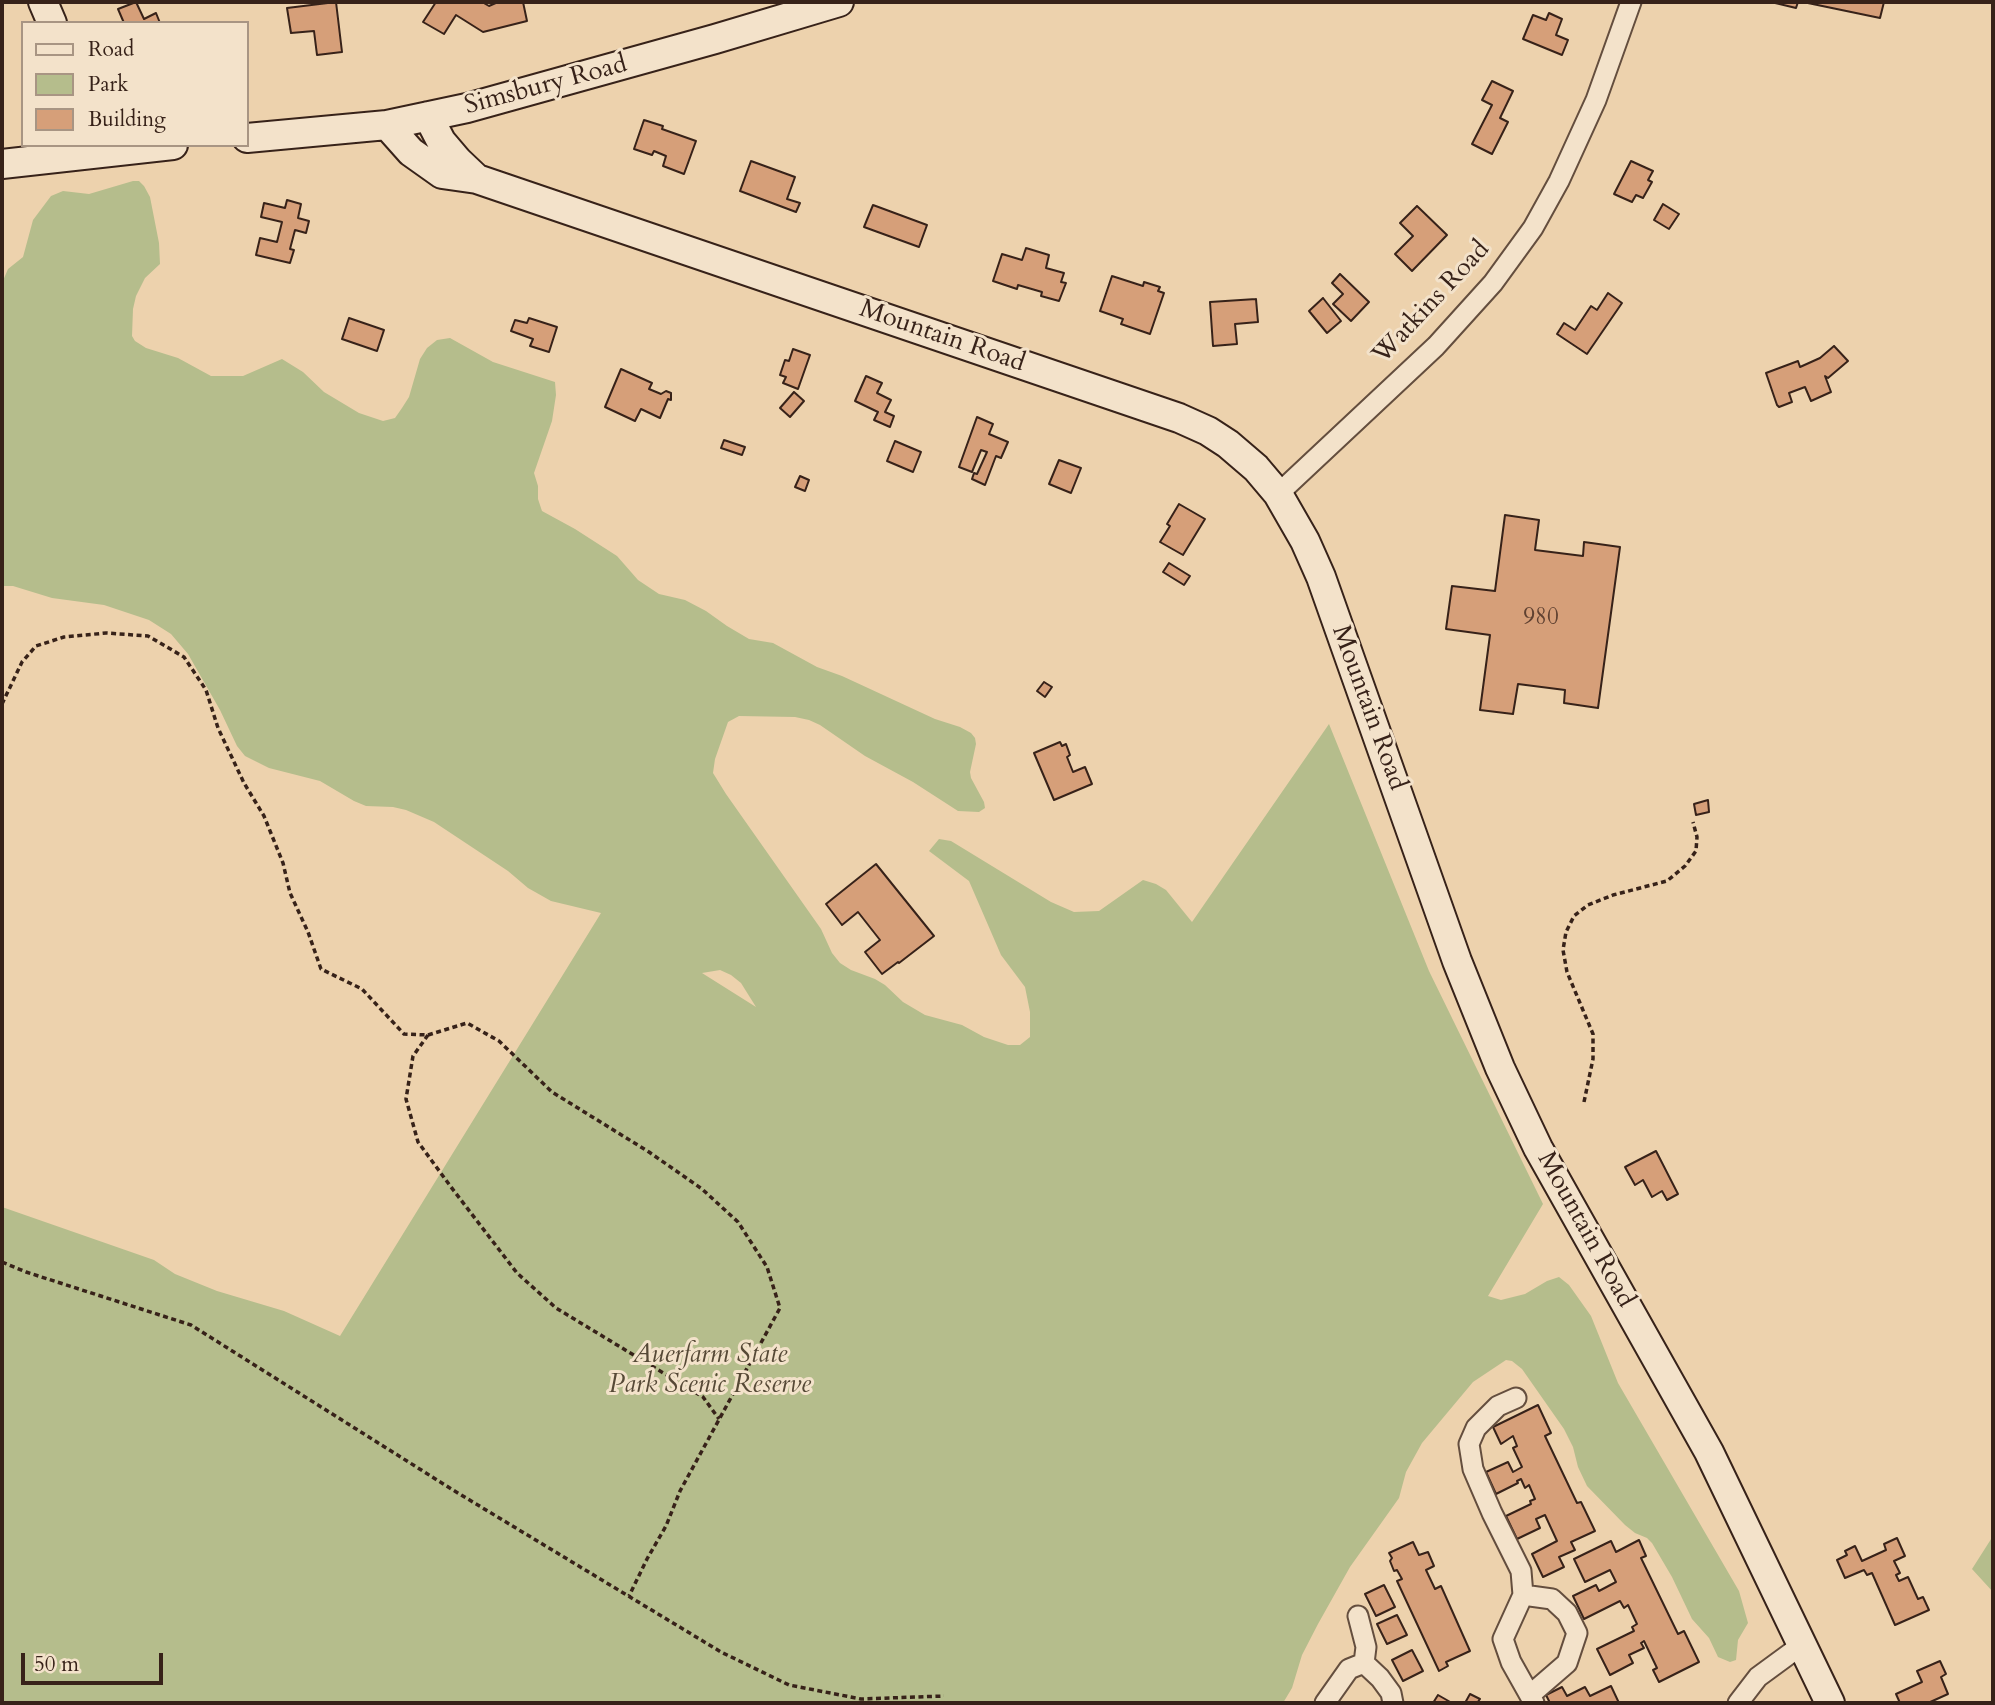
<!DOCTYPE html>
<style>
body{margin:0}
#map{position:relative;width:1995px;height:1705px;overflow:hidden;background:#edd2ad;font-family:Cardo,serif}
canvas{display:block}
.frame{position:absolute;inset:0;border:4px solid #372219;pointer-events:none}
.legend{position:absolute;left:21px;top:21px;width:228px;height:126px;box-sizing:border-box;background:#f3e2ca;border:2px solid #a89583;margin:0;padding:9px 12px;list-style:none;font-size:21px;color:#372219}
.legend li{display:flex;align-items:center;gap:14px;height:35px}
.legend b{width:35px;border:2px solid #a89583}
.scale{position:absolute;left:21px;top:1653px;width:142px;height:32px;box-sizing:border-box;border:4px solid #372219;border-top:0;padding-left:9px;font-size:21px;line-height:24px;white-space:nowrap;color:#372219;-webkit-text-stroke:5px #f3e2ca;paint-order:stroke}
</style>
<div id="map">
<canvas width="1995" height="1705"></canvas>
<div class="frame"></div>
<ul class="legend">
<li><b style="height:9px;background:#f3e2ca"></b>Road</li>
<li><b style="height:19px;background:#b5bd8c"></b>Park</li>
<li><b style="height:19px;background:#d69f79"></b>Building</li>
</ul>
<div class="scale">50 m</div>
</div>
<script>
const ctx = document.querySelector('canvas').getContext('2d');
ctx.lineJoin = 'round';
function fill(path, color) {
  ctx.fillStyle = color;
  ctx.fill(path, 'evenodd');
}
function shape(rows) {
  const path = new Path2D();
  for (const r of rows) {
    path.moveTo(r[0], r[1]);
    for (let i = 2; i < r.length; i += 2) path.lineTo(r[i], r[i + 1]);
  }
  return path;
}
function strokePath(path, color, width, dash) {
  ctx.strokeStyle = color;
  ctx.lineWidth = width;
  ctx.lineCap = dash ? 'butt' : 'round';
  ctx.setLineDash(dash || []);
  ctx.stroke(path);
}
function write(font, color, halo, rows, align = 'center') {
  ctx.font = font + ' Cardo,serif';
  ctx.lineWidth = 6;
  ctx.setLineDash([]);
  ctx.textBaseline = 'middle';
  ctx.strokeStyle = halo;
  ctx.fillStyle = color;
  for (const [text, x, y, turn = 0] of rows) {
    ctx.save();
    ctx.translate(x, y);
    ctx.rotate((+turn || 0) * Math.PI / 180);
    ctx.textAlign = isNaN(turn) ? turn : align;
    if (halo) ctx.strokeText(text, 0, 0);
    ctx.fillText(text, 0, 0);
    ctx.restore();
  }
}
fill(shape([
 [133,181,139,181,144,186,150,197,159,243,160,264,145,278,136,296,133,309,132,336,135,341,146,348,178,358,211,376,243,376,282,359,303,372,324,392,359,413,383,421,395,418,402,408,409,397,420,359,427,348,437,340,450,338,493,362,555,382,556,395,552,421,534,473,538,486,538,499,542,511,575,529,617,556,638,580,659,594,685,600,706,611,727,626,749,639,773,643,817,667,842,676,935,719,960,727,971,733,975,738,976,744,970,772,971,778,984,802,985,808,979,812,958,811,913,782,865,756,820,725,809,720,795,717,739,716,728,722,715,759,713,773,726,794,821,929,832,953,840,963,851,970,875,979,885,985,903,1002,925,1015,962,1025,984,1037,1008,1045,1020,1045,1030,1037,1030,1012,1025,987,1001,955,969,881,929,851,939,839,951,841,1051,902,1074,912,1099,911,1143,880,1156,884,1166,890,1192,922,1329,724,1429,971,1543,1204,1488,1296,1501,1300,1525,1294,1547,1281,1559,1277,1569,1285,1591,1316,1618,1383,1739,1591,1748,1623,1738,1640,1736,1660,1730,1662,1718,1657,1709,1638,1692,1619,1672,1577,1652,1543,1647,1538,1635,1533,1625,1525,1587,1486,1578,1467,1573,1447,1564,1429,1522,1369,1512,1361,1506,1360,1473,1382,1422,1443,1406,1472,1399,1498,1350,1567,1318,1624,1302,1655,1292,1688,1283,1703,2,1703,2,1207,154,1260,175,1274,217,1291,284,1311,340,1336,601,913,551,901,528,888,508,871,434,822,406,810,393,807,366,806,354,801,320,781,269,768,245,756,237,746,220,710,188,654,171,634,149,620,104,605,52,598,13,586,2,586,2,283,8,269,23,257,33,220,51,196,63,191,89,194],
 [720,970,731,975,741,983,756,1007,702,973],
 [1993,1536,1993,1592,1972,1569]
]), '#b5bd8c');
const building = shape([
 [136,2,144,19,156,13,160,23,124,23,118,9,136,2],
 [336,2,342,52,317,55,314,31,291,33,287,8,336,2],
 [436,2,482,2,489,6,498,2,523,2,527,21,483,32,456,15,444,34,423,22,436,2],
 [1771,2,1798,2,1796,8,1771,2],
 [1803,2,1884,2,1880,18,1803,2],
 [1549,13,1562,19,1556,35,1568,40,1562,55,1523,39,1533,15,1546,20,1549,13],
 [1492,81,1513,91,1500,118,1508,122,1492,154,1472,144,1492,105,1482,100,1492,81],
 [644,120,663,126,662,129,696,141,684,174,663,166,666,156,654,151,652,155,634,149,644,120],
 [751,161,795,177,787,199,800,203,796,212,740,191,751,161],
 [1631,161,1653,171,1648,180,1652,182,1643,198,1636,195,1632,202,1614,194,1631,161],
 [287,200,301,204,298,218,309,221,306,233,295,230,290,249,294,250,290,263,256,255,260,238,277,242,282,222,261,217,264,203,285,208,287,200],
 [1663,204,1679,214,1669,229,1654,220,1663,204],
 [873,205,927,225,919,247,864,227,873,205],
 [1417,206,1447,235,1412,271,1395,254,1413,236,1400,223,1417,206],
 [1026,248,1049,255,1046,268,1064,273,1061,282,1066,283,1059,301,1041,296,1042,292,1018,285,1017,289,993,281,1002,254,1022,260,1026,248],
 [1340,274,1369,302,1351,321,1333,304,1343,294,1332,283,1340,274],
 [1112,276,1143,286,1144,282,1160,287,1158,291,1164,293,1150,334,1121,324,1123,319,1100,311,1112,276],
 [1608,293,1622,303,1587,354,1557,334,1564,323,1575,330,1591,306,1597,310,1608,293],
 [1323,298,1341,321,1327,333,1309,311,1323,298],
 [1256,299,1258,322,1235,324,1237,344,1213,346,1210,302,1256,299],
 [349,318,384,330,377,351,342,339,349,318],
 [529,318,557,327,549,352,530,346,533,339,511,331,515,320,527,323,529,318],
 [1834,346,1848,361,1828,378,1825,376,1831,392,1811,401,1805,387,1789,393,1792,402,1779,407,1777,405,1766,373,1798,361,1800,367,1820,358,1834,346],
 [793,349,810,355,798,389,783,383,786,377,780,375,785,360,789,361,793,349],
 [621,369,652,383,649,389,661,394,666,391,671,393,671,400,668,399,660,418,641,409,635,421,605,407,621,369],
 [866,376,882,383,877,393,891,400,885,412,894,416,890,427,874,420,878,412,855,401,866,376],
 [794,392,804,401,790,417,780,408,794,392],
 [977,417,993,424,989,434,1008,442,1001,458,996,456,985,485,972,479,974,473,977,474,987,452,981,450,972,472,959,467,977,417],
 [724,440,745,447,742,455,721,448,724,440],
 [895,441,921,452,913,472,887,461,895,441],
 [1059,460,1081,468,1071,493,1049,484,1059,460],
 [800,476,809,480,805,491,795,487,800,476],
 [1179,504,1205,519,1183,555,1160,542,1170,526,1167,524,1179,504],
 [1505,515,1539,520,1535,550,1583,556,1584,542,1620,547,1598,708,1564,703,1565,690,1518,684,1513,714,1480,710,1490,635,1446,629,1452,586,1495,591,1505,515],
 [1169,563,1190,576,1184,585,1163,572,1169,563],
 [1044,682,1052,687,1045,697,1037,691,1044,682],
 [1060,742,1062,746,1066,744,1070,755,1067,757,1073,772,1085,767,1092,784,1054,800,1034,753,1060,742],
 [1708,800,1709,812,1696,815,1694,804,1708,800],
 [876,864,934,936,899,963,898,962,882,974,865,952,880,940,858,912,842,925,826,904,876,864],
 [1656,1151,1678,1194,1667,1200,1662,1191,1652,1197,1643,1180,1635,1185,1625,1167,1656,1151],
 [1538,1405,1551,1433,1545,1436,1577,1503,1581,1502,1595,1531,1571,1542,1575,1550,1559,1557,1564,1567,1543,1577,1532,1554,1557,1541,1545,1515,1536,1519,1540,1528,1517,1539,1506,1516,1531,1504,1530,1501,1535,1499,1529,1485,1525,1488,1521,1479,1517,1481,1518,1483,1496,1494,1486,1472,1508,1462,1513,1472,1522,1467,1513,1448,1517,1446,1513,1436,1501,1444,1493,1427,1538,1405],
 [1897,1538,1905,1556,1894,1561,1900,1573,1896,1575,1899,1581,1908,1577,1918,1599,1923,1597,1929,1610,1895,1625,1872,1573,1867,1575,1864,1570,1845,1578,1837,1560,1847,1555,1845,1551,1855,1546,1862,1561,1886,1550,1884,1544,1897,1538],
 [1639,1540,1646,1556,1641,1558,1678,1634,1684,1631,1699,1662,1659,1682,1653,1670,1657,1668,1644,1641,1641,1643,1644,1648,1629,1655,1633,1663,1610,1675,1597,1649,1634,1631,1632,1627,1637,1624,1628,1605,1624,1608,1620,1601,1584,1619,1573,1596,1596,1585,1599,1591,1616,1582,1610,1570,1585,1582,1574,1559,1611,1541,1616,1552,1639,1540],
 [1413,1542,1419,1555,1428,1552,1434,1566,1426,1570,1435,1589,1441,1586,1470,1651,1446,1662,1448,1666,1439,1671,1397,1581,1402,1579,1397,1570,1394,1571,1390,1561,1392,1558,1389,1553,1413,1542],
 [1384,1585,1395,1607,1376,1616,1365,1594,1384,1585],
 [1397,1615,1407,1635,1387,1644,1377,1624,1397,1615],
 [1412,1650,1423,1671,1403,1681,1392,1660,1412,1650],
 [1940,1661,1946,1674,1941,1677,1948,1694,1928,1703,1900,1703,1896,1694,1922,1682,1917,1671,1940,1661],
 [1611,1686,1619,1703,1550,1703,1546,1695,1562,1687,1567,1696,1585,1687,1590,1696,1611,1686],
 [1470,1694,1480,1699,1477,1703,1465,1703,1470,1694],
 [1438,1695,1452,1703,1433,1703,1438,1695]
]);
fill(building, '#d69f79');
strokePath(building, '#372219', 2);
const street = shape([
 [1278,494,1436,346,1493,283,1533,228,1559,181,1596,100,1631,2],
 [1516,1398,1498,1406,1476,1428,1469,1444,1473,1469,1492,1513,1521,1571,1523,1595,1503,1639,1511,1662,1534,1703],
 [1523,1595,1552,1599,1567,1613,1577,1633,1567,1663,1530,1695],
 [1364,1663,1380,1678,1391,1693,1393,1703],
 [1325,1703,1349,1669,1364,1663,1366,1647,1358,1616],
 [1738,1703,1758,1677,1803,1644]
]);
const secondary = shape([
 [43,2,52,23],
 [428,116,441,141,458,161,477,179],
 [387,125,411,152,442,174,477,179,1179,418,1208,431,1228,444,1256,468,1278,494,1305,541,1321,577,1457,961,1500,1068,1538,1148,1709,1452,1830,1703],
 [247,138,387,125,467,108,715,39,839,2],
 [2,164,173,145]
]);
strokePath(street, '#644e3e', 23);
strokePath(secondary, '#372219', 32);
strokePath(shape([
 [2,704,22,662,36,646,64,637,106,633,148,636,184,657,206,690,218,728,244,783,264,816,283,863,290,893,308,932,321,969,362,989,404,1034,428,1035,467,1023,499,1041,552,1092,649,1152,702,1189,738,1222,767,1267,780,1308,680,1491,666,1526,647,1559,629,1596],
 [428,1035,413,1056,406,1099,418,1142,451,1187,517,1273,556,1308,703,1397,719,1419],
 [1584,1102,1593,1059,1593,1034,1567,972,1563,950,1566,932,1574,916,1588,905,1613,895,1667,881,1685,866,1696,851,1697,837,1693,822],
 [2,1262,26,1272,191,1325,453,1490,721,1652,789,1685,861,1699,944,1696]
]), '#372219', 3.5, [5, 3.5]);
strokePath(street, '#f3e2ca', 19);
strokePath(secondary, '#f3e2ca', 28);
write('23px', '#5f4131', null, [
 ["980",1541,619]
]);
write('26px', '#372219', '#f3e2ca', [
 ["Simsbury Road",546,86,-15],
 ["Watkins Road",1432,303,-47],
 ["Mountain Road",942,337,19],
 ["Mountain Road",1368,708,70],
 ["Mountain Road",1585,1230,61]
]);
write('italic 26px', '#564936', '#f3e2ca', [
 ["Auerfarm State",710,1356],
 ["Park Scenic Reserve",710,1386]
]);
</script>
